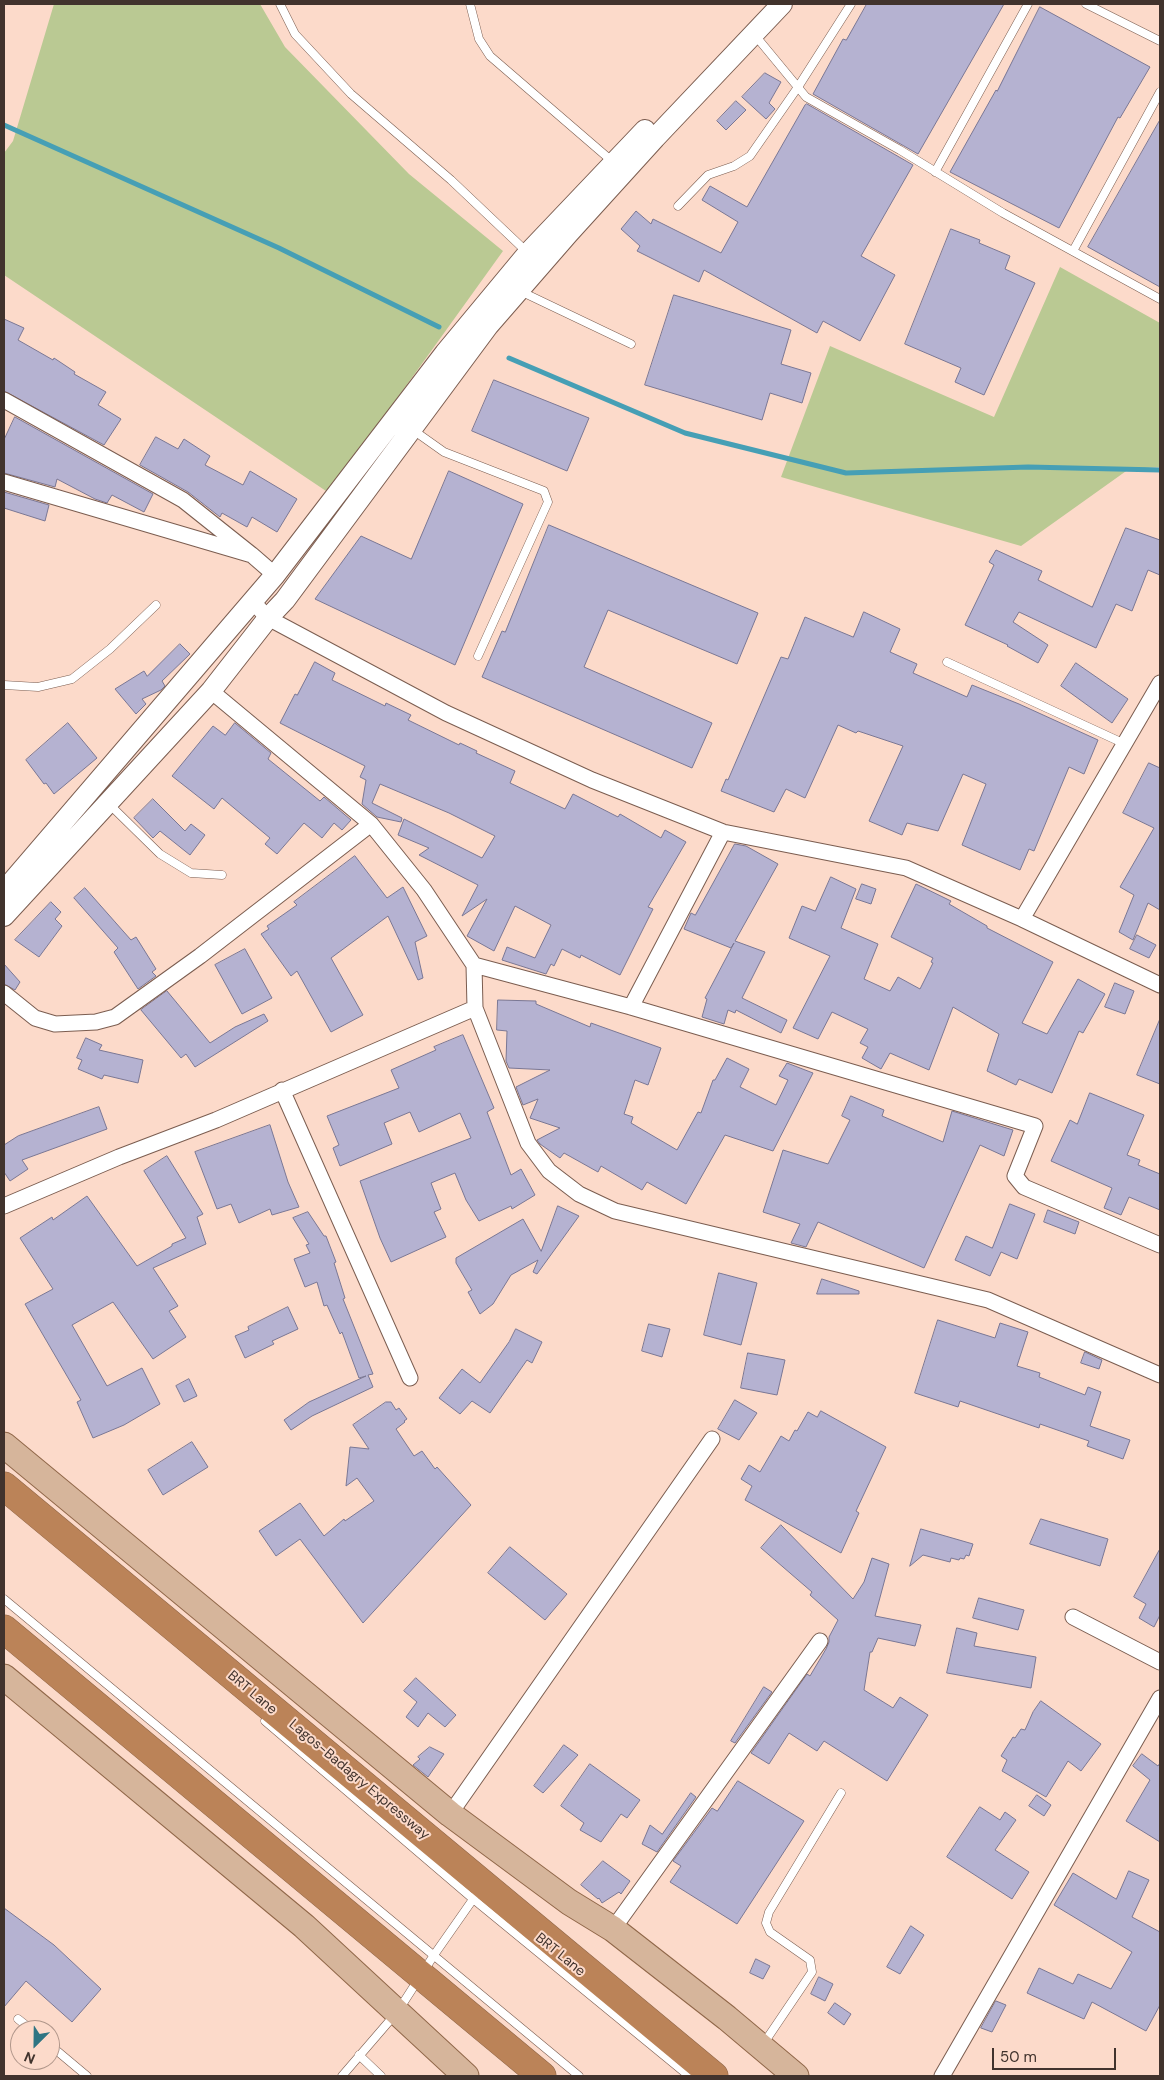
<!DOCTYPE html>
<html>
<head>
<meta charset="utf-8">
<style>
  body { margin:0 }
  #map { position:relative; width:1164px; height:2080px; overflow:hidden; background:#fcdaca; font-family:"DM Sans",sans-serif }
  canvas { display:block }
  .frame { position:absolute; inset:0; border:5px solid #41332d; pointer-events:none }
  .north { position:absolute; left:10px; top:2020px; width:50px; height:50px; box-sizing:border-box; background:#fcdaca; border:1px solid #b1978b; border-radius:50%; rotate:203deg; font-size:14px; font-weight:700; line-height:20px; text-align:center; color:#41332d }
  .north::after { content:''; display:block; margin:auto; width:18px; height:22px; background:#2f7583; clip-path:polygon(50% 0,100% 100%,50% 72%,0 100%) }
  .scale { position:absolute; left:992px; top:2048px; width:124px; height:22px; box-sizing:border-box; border:2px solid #41332d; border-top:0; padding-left:6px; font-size:15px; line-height:18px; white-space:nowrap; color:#41332d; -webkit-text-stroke:4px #fcdaca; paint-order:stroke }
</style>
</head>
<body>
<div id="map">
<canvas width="1164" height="2080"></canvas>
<div class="frame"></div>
<div class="north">N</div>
<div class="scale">50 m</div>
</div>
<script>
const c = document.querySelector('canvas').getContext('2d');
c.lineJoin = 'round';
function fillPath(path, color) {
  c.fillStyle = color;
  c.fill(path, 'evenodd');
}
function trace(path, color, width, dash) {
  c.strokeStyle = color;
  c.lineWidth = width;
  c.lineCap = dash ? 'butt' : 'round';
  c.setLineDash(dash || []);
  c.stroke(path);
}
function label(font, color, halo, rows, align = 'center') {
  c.font = font + ' "DM Sans",sans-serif';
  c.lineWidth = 4;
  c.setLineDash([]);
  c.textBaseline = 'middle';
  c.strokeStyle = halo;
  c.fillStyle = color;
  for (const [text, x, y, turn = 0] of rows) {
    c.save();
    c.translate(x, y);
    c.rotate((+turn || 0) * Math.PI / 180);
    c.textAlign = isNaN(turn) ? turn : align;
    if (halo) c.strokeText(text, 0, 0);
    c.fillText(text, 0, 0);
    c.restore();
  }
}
fillPath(new Path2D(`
  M54 4H260L285 47 409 174 503 251 329 493 4 275V153L13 141Z
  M1060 267 1160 323V467L1129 469 1021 546 781 477 830 346 994 417Z`), '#bac993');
trace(new Path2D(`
  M4 125 279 248 439 327
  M509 358 685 433 846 473 1028 467 1160 470`), '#469fb5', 5);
const building = new Path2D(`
  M867 4H1004L918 154 813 94 843 39 846 40Z
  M1040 7 1150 67 1120 118 1118 117 1059 228 950 172 996 90 997 91Z
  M765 73 781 82 769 103 775 109 766 119 742 97Z
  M736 101 746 110 726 130 717 121Z
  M807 104 913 165 861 256 895 275 860 341 823 321 817 333 704 270 699 282 637 251 640 246 621 229 636 211 651 224 653 219 721 253 738 222 702 200 710 186 747 207 805 105Z
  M1160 120V287L1088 247Z
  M951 229 980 240 979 243 1010 256 1005 269 1035 283 984 395 955 382 961 368 905 344Z
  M674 295 791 330 781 364 811 373 802 403 770 393 762 420 645 385Z
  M4 319 24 328 18 340 53 360 54 358 75 372 74 374 106 392 98 405 121 419 104 445 4 391Z
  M494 380 589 418 567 471 472 431Z
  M15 417 153 494 144 512 112 495 107 503 95 499 57 479 55 487 4 473V440Z
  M156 437 178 449 184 439 210 456 205 465 243 485 250 471 297 499 277 532 252 517 247 527 222 513 220 517 188 492 140 465Z
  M449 471 523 504 455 665 315 599 361 536 411 559Z
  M4 492 49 505 45 521 4 508Z
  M549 525 758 613 737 664 608 610 584 667 712 723 692 768 482 677 502 631 505 632Z
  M1126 528 1160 540V575L1148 570 1132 611 1116 604 1096 648 1019 612 1013 622 1048 645 1038 663 1007 646 1008 645 965 625 994 565 989 562 996 550 1042 571 1038 580 1092 607Z
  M864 612 900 629 890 652 917 664 913 673 967 697 972 685 1019 704 1098 740 1084 774 1069 767 1034 851 1029 849 1020 870 962 845 986 784 963 774 938 831 907 823 902 835 869 821 903 746 858 731 856 733 838 725 805 798 786 789 774 812 721 791 726 779 728 780 781 657 788 659 805 617 853 637Z
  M180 644 190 654 162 681 165 686 161 690 142 699 146 704 136 714 115 689 144 671 147 676Z
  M315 662 335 673 332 680 385 706 386 703 411 715 408 720 459 745 460 743 477 751 476 753 515 771 510 783 565 809 573 794 618 817 620 814 661 838 665 830 686 842 648 907 653 909 620 975 581 955 580 958 562 949 554 966 551 964 546 974 502 960 507 947 535 958 551 925 515 906 494 951 467 936 487 899 462 916 478 885 419 855 429 848 398 835 404 819 482 858 495 836 449 813 380 784 372 803 402 818 401 822 377 817 362 804 366 780 360 777 365 766 280 723 295 694 297 695Z
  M1076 663 1128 699 1112 723 1061 686Z
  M68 723 97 758 54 794 46 783 44 784 26 760Z
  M235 723 271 753 268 759 320 801 324 797 351 820 342 830 334 823 322 838 304 823 277 854 265 844 270 838 222 798 214 809 172 776 213 726 225 735Z
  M1149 763 1160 768V910L1148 903 1133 940 1119 932 1134 895 1120 887 1154 828 1123 813Z
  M153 799 185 831 191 824 205 835 190 855 160 831 153 838 134 818Z
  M735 844 746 846 778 864 735 941 765 952 742 998 787 1020 781 1033 736 1010 735 1013 728 1010 724 1024 702 1017 707 999 705 998 734 943 731 948 684 929 691 913 695 915Z
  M355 856 387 898 403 887 427 936 415 942 423 978 418 980 388 916 331 958 363 1015 331 1032 297 971 291 976 261 934 269 929 267 926 297 905 294 902Z
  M831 877 856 889 841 928 878 944 864 979 890 991 898 977 920 989 933 963 931 962 933 958 891 937 916 884 951 901 949 904 987 926V928L1053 962 1022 1023 1047 1034 1078 979 1105 994 1083 1033 1079 1031 1052 1093 1019 1079 1016 1085 987 1071 999 1034 953 1007 929 1070 890 1053 881 1069 862 1058 868 1047 860 1043 868 1029 832 1012 818 1039 793 1028 830 956 789 938 802 906 815 911Z
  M862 884 876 889 871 904 856 899Z
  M85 888 131 940 136 937 156 969 152 972 156 976 138 989 114 952 118 948 74 898Z
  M51 902 61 912 55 919 62 926 39 957 15 940Z
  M1137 935 1156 945 1149 958 1130 949Z
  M245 949 272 998 242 1014 215 965Z
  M4 964 20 982 15 990 4 984Z
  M1115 983 1134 991 1125 1014 1105 1007Z
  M167 991 210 1043 235 1027 264 1014 268 1021 195 1067 186 1054 181 1058 141 1010Z
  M498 1000 536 1001V1004L590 1027 591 1023 661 1048 648 1085 635 1080 624 1114 633 1117 631 1123 677 1150 698 1112 701 1113 713 1080H715L727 1058 749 1069 740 1087 776 1105 788 1080 779 1076 787 1063 813 1073 773 1151 725 1135 686 1204 647 1182 642 1190 601 1166 598 1172 564 1153 560 1158 540 1144 537 1140 560 1128 530 1118 538 1099 523 1105 516 1087 550 1070 509 1068 506 1061 507 1031 497 1030Z
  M1160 1019V1084L1137 1075Z
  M463 1035 494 1108 487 1112 511 1175 521 1169 535 1195 512 1209 511 1206 479 1221 466 1200 455 1173 431 1183 441 1209 434 1212 446 1237 391 1262 380 1238 360 1181 471 1138 460 1113 419 1132 410 1112 384 1123 392 1144 340 1166 333 1148 339 1145 327 1116 399 1088 391 1070 436 1050 434 1047Z
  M86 1038 102 1045 99 1050 143 1060 138 1083 104 1075 102 1079 78 1069 82 1060 77 1058Z
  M1090 1093 1144 1115 1127 1155 1140 1160 1138 1165 1160 1174V1210L1129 1197 1121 1215 1104 1208 1112 1188 1051 1161 1070 1120 1077 1124Z
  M851 1096 884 1110 882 1116 943 1142 952 1111 1013 1130 1004 1156 980 1145 924 1268 818 1222 806 1247 791 1243 800 1224 763 1212 783 1150 828 1164 850 1120 842 1116Z
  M99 1107 107 1129 22 1160 28 1169 10 1181 4 1172V1145L18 1136Z
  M270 1125 288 1182 299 1207 272 1215 270 1209 239 1223 231 1204 217 1209 195 1152Z
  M167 1156 203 1214 197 1217 206 1244 153 1268 178 1306 169 1311 186 1337 153 1359 113 1302 72 1325 107 1386 142 1368 160 1404 124 1425 93 1438 77 1402 81 1400 25 1304 53 1289 20 1238 52 1217 53 1220 87 1196 137 1266 172 1246V1244L186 1238 144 1171Z
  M1010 1204 1035 1214 1017 1259 1001 1252 990 1276 955 1260 966 1236 992 1248Z
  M558 1206 579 1216 537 1274 533 1272 538 1260 511 1275 493 1304 480 1314 468 1292 472 1290 456 1263V1258L523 1219 541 1251Z
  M1048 1210 1079 1222 1075 1234 1044 1222Z
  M308 1212 324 1236H326L336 1262 334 1263 345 1298 343 1299 373 1374 368 1375 373 1387 312 1416 291 1430 284 1420 309 1402 366 1376 359 1378 342 1332 340 1334 327 1305 324 1306 317 1282 305 1287 294 1259 310 1253 306 1245 309 1244 293 1218Z
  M719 1273 757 1283 741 1345 704 1335Z
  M822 1279 859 1291V1294H817Z
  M288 1307 298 1329 272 1341 274 1344 245 1358 235 1336 249 1330 248 1327Z
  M938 1320 995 1338 1000 1323 1028 1332 1017 1366 1040 1373 1039 1377 1085 1395 1088 1387 1101 1392 1090 1426 1130 1440 1123 1459 1087 1446 1089 1441 1040 1424 1039 1428 960 1401 958 1407 915 1393Z
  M649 1324 670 1329 662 1357 642 1351Z
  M516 1329 542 1342 532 1363 527 1360 490 1413 472 1401 460 1414 439 1398 462 1369 480 1383 509 1342Z
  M1085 1352 1102 1360 1099 1369 1081 1363Z
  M748 1353 785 1360 777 1395 741 1388Z
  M189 1379 197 1396 184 1402 176 1386Z
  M735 1400 757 1413 739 1440 718 1429Z
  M386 1402H391L396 1410 399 1408 407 1419 404 1421 405 1422 396 1429 414 1456 422 1451 435 1469 437 1467 471 1505 363 1623 300 1539 276 1556 259 1531 300 1503 324 1536 344 1519 345 1521 374 1501 357 1478 346 1486 350 1447 369 1449 353 1425Z
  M821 1411 886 1447 856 1511 859 1513 841 1553 745 1500 752 1486 741 1479 749 1465 760 1472 781 1436 789 1441 795 1430 797 1431 808 1412 817 1417Z
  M192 1442 208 1467 163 1495 148 1470Z
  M1041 1519 1108 1539 1100 1566 1030 1544Z
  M781 1525 853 1599 864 1582 872 1558 889 1564 875 1616 921 1625 915 1646 878 1638 872 1652H870L864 1690 893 1708 900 1697 928 1715 887 1781 824 1741 817 1751 789 1733 769 1764 751 1753 807 1674 810 1676 826 1649 829 1642V1637L838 1620 810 1595 812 1592 761 1548Z
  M921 1529 973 1544 969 1556 966 1555 964 1559 960 1558 959 1560 951 1558 950 1562 923 1555 910 1566Z
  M510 1547 567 1594 545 1620 488 1573Z
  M1160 1549V1615L1154 1627 1139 1618 1146 1604 1134 1597Z
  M979 1598 1024 1610 1018 1630 973 1618Z
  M957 1628 977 1633 974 1646 1036 1657 1031 1688 947 1673Z
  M416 1678 456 1715 445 1727 428 1713 418 1727 406 1717 417 1702 404 1691Z
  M764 1687 772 1692 735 1743 731 1741Z
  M1041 1701 1101 1744 1081 1771 1068 1761 1046 1797 1002 1771 1007 1760 1001 1756 1013 1737 1015 1738 1021 1729 1025 1730 1033 1712Z
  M564 1745 578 1755 543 1793 534 1786Z
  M430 1747 444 1754 428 1777 413 1765 420 1759 418 1757Z
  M1142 1754 1158 1766 1160 1763V1842L1126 1821 1150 1780 1133 1766Z
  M590 1764 640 1800 627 1818 621 1814 601 1842 580 1830 584 1823 561 1806Z
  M738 1781 804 1821 737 1924 670 1882 681 1866 673 1861 712 1808 717 1811Z
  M691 1793 696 1797 657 1852 642 1844 650 1825 662 1834Z
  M1037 1795 1051 1805 1044 1816 1029 1806Z
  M980 1807 1000 1820 1005 1812 1016 1820 995 1850 1029 1872 1012 1899 947 1857Z
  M603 1861 630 1881 621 1894 619 1892 602 1903 599 1898 598 1899 581 1885Z
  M1129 1871 1149 1880 1132 1917 1160 1932V2005L1146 2031 1092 2002 1084 2019 1027 1993 1039 1968 1073 1984 1078 1974 1111 1989 1132 1952 1054 1905 1073 1873 1116 1899Z
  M4 1908 54 1945 101 1989 72 2022 26 1981 4 2007Z
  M911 1926 924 1935 900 1974 887 1967Z
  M756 1959 770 1966 763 1979 750 1973Z
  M819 1977 833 1984 825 2001 811 1994Z
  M996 2001 1006 2005 992 2032 981 2028Z
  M835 2003 851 2014 844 2025 828 2013Z`);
fillPath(building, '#b5b2d1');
trace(building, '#7a7794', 1);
const service = new Path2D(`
  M280 4 295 34 351 94 451 180 528 253
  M470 4 479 39 490 56 613 162
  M1086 4 1160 41
  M754 34 806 97 900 150 1003 213 1160 299
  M935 172 1028 4
  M678 206 708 175 734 166 750 156 798 87 851 4
  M1073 251 1160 92
  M520 291 631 344
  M413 430 444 452 544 491 548 502 478 656
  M947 662 1125 744
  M4 685 38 687 72 679 110 649 156 605
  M108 803 160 854 191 873 222 875
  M4 1599 579 2076
  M265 1721 472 1898 689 2076
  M18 2019 32 2030
  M764 2043 812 1972 810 1960 770 1932 766 1923 769 1912 841 1793
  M50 2045 87 2076
  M359 2055 381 2076
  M342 2076 398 2011 434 1955 476 1895`);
const minor = new Path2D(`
  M4 400 183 500 252 555
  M4 482 252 555 275 575
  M252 601 268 618 446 713 592 780 723 832 906 868 1022 919 1160 985
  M211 691 371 824 424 890 474 965 475 1008 528 1143 549 1171 579 1194 615 1211 988 1300 1160 1375
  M1022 919 1160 683
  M474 965 631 1007 1035 1126 1015 1176 1024 1187 1160 1245
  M4 993 35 1018 55 1024 96 1022 115 1017 200 956 371 824
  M631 1007 723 832
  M282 1090 410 1378
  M4 1206 119 1157 216 1120 475 1008
  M1073 1617 1160 1662
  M450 1814 712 1439
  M613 1929 820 1641
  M942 2076 1160 1698`);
const tertiary = new Path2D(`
  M4 891 275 575 445 353 528 253 645 130
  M4 916 211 691 268 618 285 600 488 326 568 234 655 138 782 4`);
const primary = new Path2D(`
  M4 1445 450 1814 569 1902 613 1929 727 2018 796 2076
  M4 1677 304 1926 466 2076`);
const motorway = new Path2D(`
  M4 1486 714 2076
  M4 1629 542 2076`);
trace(service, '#7b5d50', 9);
trace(minor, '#7b5d50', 17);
trace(tertiary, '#7b5d50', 22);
trace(primary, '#906749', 27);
trace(motorway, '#906749', 29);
trace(service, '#fff', 8);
trace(minor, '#fff', 15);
trace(tertiary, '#fff', 20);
trace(primary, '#d6b59b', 25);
trace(motorway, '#bb8358', 28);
label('14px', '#41332d', '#fcdaca', [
  ["BRT Lane",252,1693,40],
  ["Lagos-Badagry Expressway",359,1780,40],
  ["BRT Lane",560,1955,39]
]);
</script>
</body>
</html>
